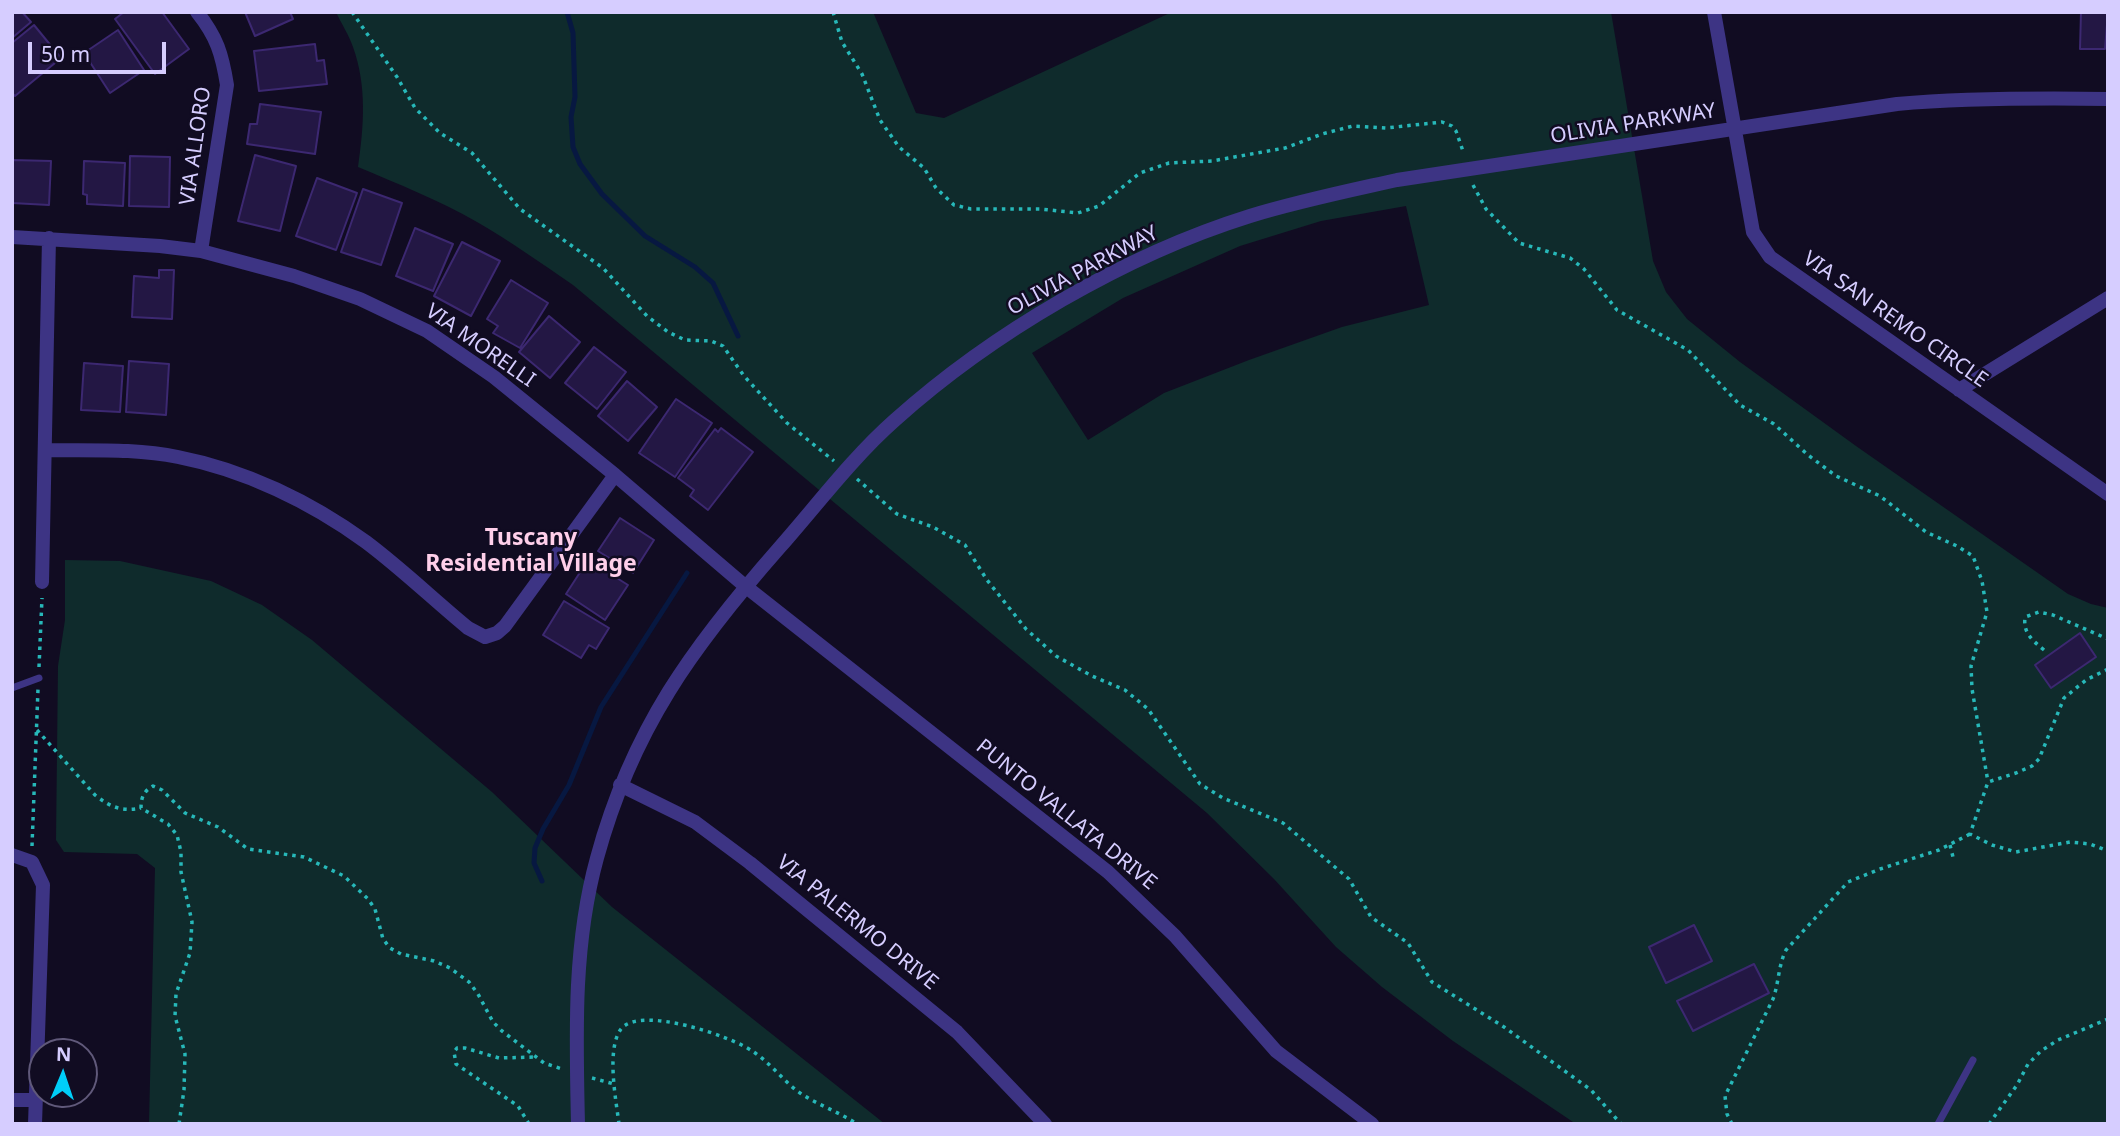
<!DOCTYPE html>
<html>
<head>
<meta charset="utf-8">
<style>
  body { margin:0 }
  #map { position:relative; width:2120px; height:1136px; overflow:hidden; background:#110c22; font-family:"Noto Sans",sans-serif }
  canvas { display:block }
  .frame { position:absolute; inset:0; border:14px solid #d6cdff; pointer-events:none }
  .north { position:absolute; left:28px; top:1038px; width:70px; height:70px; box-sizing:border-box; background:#110c22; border:2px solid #60597a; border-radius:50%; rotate:2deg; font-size:19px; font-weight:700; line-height:28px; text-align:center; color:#d6cdff }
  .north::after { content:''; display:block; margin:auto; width:24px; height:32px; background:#00cef8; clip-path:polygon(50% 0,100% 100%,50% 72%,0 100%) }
  .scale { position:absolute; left:28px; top:42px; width:138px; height:32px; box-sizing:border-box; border:4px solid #d6cdff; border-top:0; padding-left:9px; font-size:21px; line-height:24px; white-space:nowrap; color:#d6cdff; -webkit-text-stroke:5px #110c22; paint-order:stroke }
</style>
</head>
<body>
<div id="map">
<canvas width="2120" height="1136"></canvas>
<div class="frame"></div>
<div class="north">N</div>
<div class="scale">50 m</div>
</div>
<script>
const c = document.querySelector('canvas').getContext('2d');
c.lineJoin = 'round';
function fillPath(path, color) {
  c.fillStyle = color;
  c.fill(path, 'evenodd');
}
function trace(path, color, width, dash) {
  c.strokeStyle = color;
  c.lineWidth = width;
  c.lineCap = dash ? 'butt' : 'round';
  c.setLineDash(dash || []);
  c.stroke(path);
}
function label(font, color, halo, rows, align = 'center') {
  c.font = font + ' "Noto Sans",sans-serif';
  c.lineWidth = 5;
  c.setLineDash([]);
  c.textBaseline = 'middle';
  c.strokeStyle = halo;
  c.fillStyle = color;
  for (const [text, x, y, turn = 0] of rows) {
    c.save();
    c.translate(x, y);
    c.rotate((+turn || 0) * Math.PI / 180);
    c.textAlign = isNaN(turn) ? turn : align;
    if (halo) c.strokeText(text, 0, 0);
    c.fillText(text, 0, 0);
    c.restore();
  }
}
fillPath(new Path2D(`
  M336 12H873L916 113 944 118 1172 12H1611L1653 261 1666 292 1687 319 1740 362 1856 446 2068 594 2091 604 2108 608V1124H1576L1453 1041 1382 987 1336 947 1274 879 1207 813 573 285C541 263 510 241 477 222 439 200 398 184 358 167 364 126 367 86 353 47 349 35 341 23 336 12ZM1406 206 1429 305 1342 327 1249 360 1164 393 1088 440 1032 353 1123 298 1240 246 1321 221Z
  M65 560 120 561 211 581 262 605 312 640 492 792 612 907 885 1124H149L155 868 137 854 64 852 56 840 58 666 65 620Z`), '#0f2b2c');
trace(new Path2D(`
  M567 12 573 33 575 97 571 117 573 147 580 164 602 194 645 236 695 267 713 283 738 336
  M542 881 534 863 535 848 543 829 569 785 601 707 687 573`), '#071841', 5);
const building = new Path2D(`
  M12 12H22L31 22 12 38Z
  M124 12H162L189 49 155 74 115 19Z
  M245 12H290L293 19 255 36Z
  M2081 12H2108L2105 49H2080Z
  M34 25 61 58 15 96 12 93V43Z
  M118 30 144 70 110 93 84 53Z
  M315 44 317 61 324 60 327 84 259 91 254 51Z
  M260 104 321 112 315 154 247 144 250 124H257Z
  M255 155 296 166 280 231 238 221Z
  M130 156 170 157 169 207 129 206Z
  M12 160 51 161 49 205 12 203Z
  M84 161 125 163 123 206 87 204V195L83 194Z
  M317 178 357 193 336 250 296 236Z
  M363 189 402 203 381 265 341 252Z
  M415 228 453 244 433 291 396 276Z
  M462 242 500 261 471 316 434 296Z
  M159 270H174L172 319 132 317 134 276 159 278Z
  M511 280 548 303 520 348 493 333 498 326 487 319Z
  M549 316 580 342 550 378 519 352Z
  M594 347 626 372 597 409 565 383Z
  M129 361 169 364 166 415 126 412Z
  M84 363 123 366 120 412 81 410Z
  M627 381 657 407 628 441 598 416Z
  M676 399 712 423 675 477 639 453Z
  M721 428 753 452 708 510 690 496 694 490 678 478 715 429 718 432Z
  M620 518 654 540 633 573 598 551Z
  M588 560 628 585 605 620 566 594Z
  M564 601 609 628 596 649 589 645 581 658 543 635Z
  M2080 633 2096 657 2051 688 2035 665Z
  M1694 925 1712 961 1666 983 1649 947Z
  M1754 964 1769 993 1693 1031 1677 1001Z`);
fillPath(building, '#231744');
trace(building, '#3c2871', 2);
trace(new Path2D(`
  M352 12 397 77 415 108 440 133 472 153 520 209 603 268 647 316 668 332 685 340 711 341 723 346 744 376 787 423 834 461
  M833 12 842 42 862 74 880 120 899 147 924 168 936 188 954 205 971 209H1040L1078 213 1099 206 1140 173 1169 163 1212 161 1285 148 1322 134 1353 126 1386 128 1442 122 1452 126 1456 131 1464 154
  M1473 185 1486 209 1519 243 1570 258 1584 269 1617 310 1688 350 1740 405 1774 424 1808 455 1836 476 1880 496 1926 532 1957 546 1973 556 1982 581 1987 612 1971 666 1972 689 1988 782
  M857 479 897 514 933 527 965 545 987 580 1026 629 1056 656 1092 676 1125 690 1148 709 1200 784 1223 798 1283 823 1349 879 1371 917 1408 943 1432 982 1504 1027 1591 1090 1621 1124
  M2044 650C2032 640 2023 633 2025 617L2039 612 2053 615 2108 639
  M39 667 42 598
  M2108 669 2086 680 2064 698 2039 759 2032 766 2016 773 1988 782 1970 834 1992 845 2016 852 2070 842 2090 844 2108 851
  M37 730 95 795C110 807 122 812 141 808
  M1950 845 1954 861
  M32 846 38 689
  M592 1078 614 1084
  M179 1124 184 1090 185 1054 175 1016 176 994 190 953 192 922 181 872V852L177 835 168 824 141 808C141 797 144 791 153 786L162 790 185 813 218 827 248 849 304 857 344 876 368 899 375 909 383 939 390 948 401 954 434 961 450 968 469 982 478 994 493 1022 502 1031 544 1063 562 1069
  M529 1124 518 1106 456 1064 454 1052 457 1048H465L499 1058 537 1057
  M619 1124C616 1100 606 1049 621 1029 640 1005 731 1036 752 1051 770 1062 783 1081 800 1093 818 1105 839 1112 857 1124
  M1732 1124 1727 1114 1725 1096 1773 999C1779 983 1778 966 1786 950L1848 882 1880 869 1939 850 1970 834
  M1989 1124 2017 1085 2028 1064 2041 1051 2058 1040 2108 1019`), '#27b8b9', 3.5, [3.5, 5]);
trace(new Path2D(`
  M12 688 39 678
  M1938 1124 1973 1060`), '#3d3484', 7);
trace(new Path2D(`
  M197 12C217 37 222 54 227 85L201 251
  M1714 12 1753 232 1770 257 2108 494
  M12 237 160 246 201 251 294 276 360 299 427 331 494 377 615 475 745 586 1108 872 1175 936 1276 1051 1372 1124
  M1959 390 2108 298
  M45 450C88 451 134 448 178 457 245 470 311 502 366 542 402 569 434 600 468 628L485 637 497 633 505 626 615 475
  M42 582 49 238
  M620 785 695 822 750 863 957 1032 1045 1124
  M12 855 32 862 43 885 35 1124
  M12 1100H36
  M578 1124C576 1034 573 945 597 858 632 729 693 646 780 547 817 505 853 457 895 420 992 333 1125 255 1250 216 1299 201 1348 191 1397 180L1897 104C1967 98 2037 98 2108 99`), '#3d3484', 14);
label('21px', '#d6cdff', '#110c22', [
  ["OLIVIA PARKWAY",1633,124,-9],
  ["VIA ALLORO",196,146,-82],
  ["OLIVIA PARKWAY",1083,271,-28],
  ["VIA SAN REMO CIRCLE",1895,320,35],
  ["VIA MORELLI",480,346,35],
  ["PUNTO VALLATA DRIVE",1066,815,39],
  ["VIA PALERMO DRIVE",857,923,39]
]);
label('bold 23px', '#ffcfea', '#110c22', [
  ["Tuscany",531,538],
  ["Residential Village",531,564]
]);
</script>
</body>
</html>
